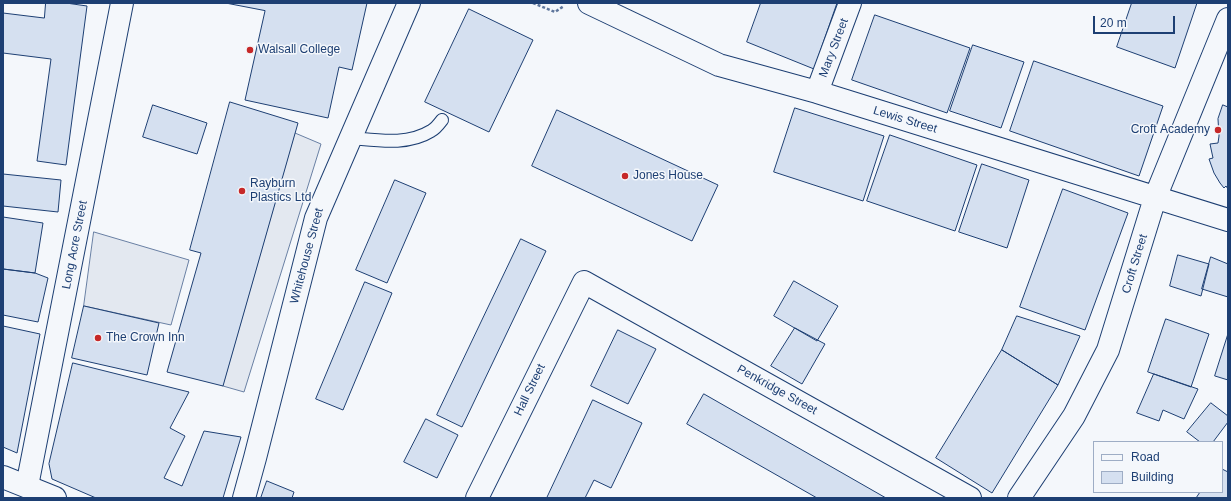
<!DOCTYPE html>
<html>
<head>
<meta charset="utf-8">
<style>
  body { margin:0 }
  #map { position:relative; width:1231px; height:501px; overflow:hidden; background:#f4f7fb; font-family:Helvetica,sans-serif }
  canvas { display:block }
  .frame { position:absolute; inset:0; border:4px solid #1d3f73; pointer-events:none }
  .legend { position:absolute; left:1093px; top:441px; width:130px; height:52px; box-sizing:border-box; background:#f4f7fb; border:1px solid #9eadc5; margin:0; padding:5px 7px; list-style:none; font-size:12px; color:#1d3f73 }
  .legend li { display:flex; align-items:center; gap:8px; height:20px }
  .legend b { width:20px; border:1px solid #9eadc5 }
  .scale { position:absolute; left:1093px; top:16px; width:82px; height:18px; box-sizing:border-box; border:2px solid #1d3f73; border-top:0; padding-left:5px; font-size:12px; line-height:14px; white-space:nowrap; color:#1d3f73; -webkit-text-stroke:3px #f4f7fb; paint-order:stroke }
</style>
</head>
<body>
<div id="map">
<canvas width="1231" height="501"></canvas>
<div class="frame"></div>
<ul class="legend">
<li><b style="height:5px;background:#f4f7fb"></b>Road</li>
<li><b style="height:11px;background:#d5e0f0"></b>Building</li>
</ul>
<div class="scale">20 m</div>
</div>
<script>
const c = document.querySelector('canvas').getContext('2d');
c.lineJoin = 'round';
function fillPath(path, color) {
  c.fillStyle = color;
  c.fill(path, 'evenodd');
}
function trace(path, color, width, dash) {
  c.strokeStyle = color;
  c.lineWidth = width;
  c.lineCap = dash ? 'butt' : 'round';
  c.setLineDash(dash || []);
  c.stroke(path);
}
function label(font, color, halo, rows, align = 'center') {
  c.font = font + ' Helvetica,sans-serif';
  c.lineWidth = 3;
  c.setLineDash([]);
  c.textBaseline = 'middle';
  c.strokeStyle = halo;
  c.fillStyle = color;
  for (const [text, x, y, turn = 0] of rows) {
    c.save();
    c.translate(x, y);
    c.rotate((+turn || 0) * Math.PI / 180);
    c.textAlign = isNaN(turn) ? turn : align;
    if (halo) c.strokeText(text, 0, 0);
    c.fillText(text, 0, 0);
    c.restore();
  }
}
const parking = new Path2D(`
  M295 133 321 144 244 392 223 386Z
  M94 232 189 260 171 325 84 306Z`);
fillPath(parking, '#e3e8f0');
trace(parking, '#687fa3', 1);
const building = new Path2D(`
  M46 3H66L87 6 66 165 37 161 51 59 3 53V13L44 18Z
  M226 3H367L352 70 339 67 328 118 245 100 265 11Z
  M761 3H837L814 69 747 42Z
  M1132 3H1197L1175 68 1117 47Z
  M469 9 533 40 489 132 425 102Z
  M875 15 970 48 947 113 852 80Z
  M973 45 1024 62 1001 128 950 111Z
  M1034 61 1163 106 1139 176 1010 131Z
  M230 102 298 123 223 386 167 372 201 253 190 250Z
  M153 105 207 123 197 154 143 137Z
  M1223 105 1228 107V189L1226 186 1224 188 1220 183 1214 173 1209 159 1213 158 1210 144 1218 143 1219 136 1218 119Z
  M795 108 884 136 863 201 774 172Z
  M557 110 718 185 692 241 532 166Z
  M890 135 977 165 955 231 867 201Z
  M982 164 1029 180 1007 248 959 232Z
  M3 174 61 180 58 212 3 206Z
  M395 180 426 193 387 283 356 270Z
  M1063 189 1128 213 1085 330 1020 307Z
  M3 217 43 223 35 273 3 269Z
  M521 239 546 251 462 427 437 415Z
  M1178 255 1209 264 1201 296 1170 286Z
  M1211 257 1228 264V297L1202 289Z
  M3 269 35 273 48 278 38 322 3 315Z
  M794 281 838 306 817 341 774 316Z
  M365 282 392 293 343 410 316 399Z
  M84 306 159 323 147 375 72 358Z
  M1017 316 1080 336 1058 385 1002 350Z
  M1166 319 1209 334 1191 387 1148 372Z
  M3 326 40 334 17 453 3 447Z
  M795 328 825 344 802 384 771 366Z
  M618 330 656 349 628 404 591 386Z
  M1228 334V380L1215 376Z
  M1002 350 1058 385 992 493 936 458Z
  M73 363 189 392 170 428 185 436 164 478 182 486 204 431 241 437 223 498H96L52 479 49 464Z
  M1154 374 1198 389 1184 419 1163 410 1159 421 1137 413Z
  M704 394 886 498H817L687 424Z
  M593 400 642 423 611 488 594 480 585 498H547Z
  M1211 403 1228 416V422L1213 442H1200L1187 432Z
  M426 419 458 435 437 478 404 462Z
  M1222 469 1228 472V498H1196L1200 492H1222Z
  M267 481 294 492 292 498H261Z`);
fillPath(building, '#d5e0f0');
trace(building, '#1d3f73', 1);
const service = new Path2D(`
  M350 138C376 140 407 146 431 131 435 129 439 124 442 120`);
const minor = new Path2D(`
  M589 3 719 65 817 92 1228 220
  M817 92 850 3
  M27 486 122 3
  M244 498 255 458 316 218 409 3
  M477 498 584 282 970 498
  M1019 498 1074 416 1108 350 1155 198 1228 19`);
const secondary = new Path2D(`
  M3 477 55 498`);
trace(service, '#1d3f73', 14);
trace(minor, '#1d3f73', 24);
trace(secondary, '#1d3f73', 24);
trace(new Path2D(`
  M533 3 555 12 564 6`), '#5e769c', 2.5, [3, 2]);
trace(service, '#f4f7fb', 12);
trace(minor, '#f4f7fb', 22);
trace(secondary, '#f4f7fb', 22);
for (const [x, y, r, color] of [
  [250,50,4,"#c62828"],
  [1218,130,4,"#c62828"],
  [625,176,4,"#c62828"],
  [242,191,4,"#c62828"],
  [98,338,4,"#c62828"]
]) {
  const dot = new Path2D();
  dot.arc(x, y, r, 0, 2 * Math.PI);
  c.fillStyle = color;
  c.fill(dot);
  trace(dot, '#f4f7fb', 1.5);
}
label('12px', '#1d3f73', '#f4f7fb', [
  ["Mary Street",834,48,-69],
  ["Lewis Street",905,120,17],
  ["Long Acre Street",75,245,-79],
  ["Whitehouse Street",307,256,-75],
  ["Croft Street",1135,264,-73],
  ["Hall Street",530,390,-64],
  ["Penkridge Street",777,390,29]
]);
label('12px', '#1d3f73', '#f4f7fb', [
  ["Walsall College",258,50],
  ["Croft Academy",1210,130,"right"],
  ["Jones House",633,176],
  ["Rayburn",250,184],
  ["Plastics Ltd",250,198],
  ["The Crown Inn",106,338]
], 'left');
</script>
</body>
</html>
